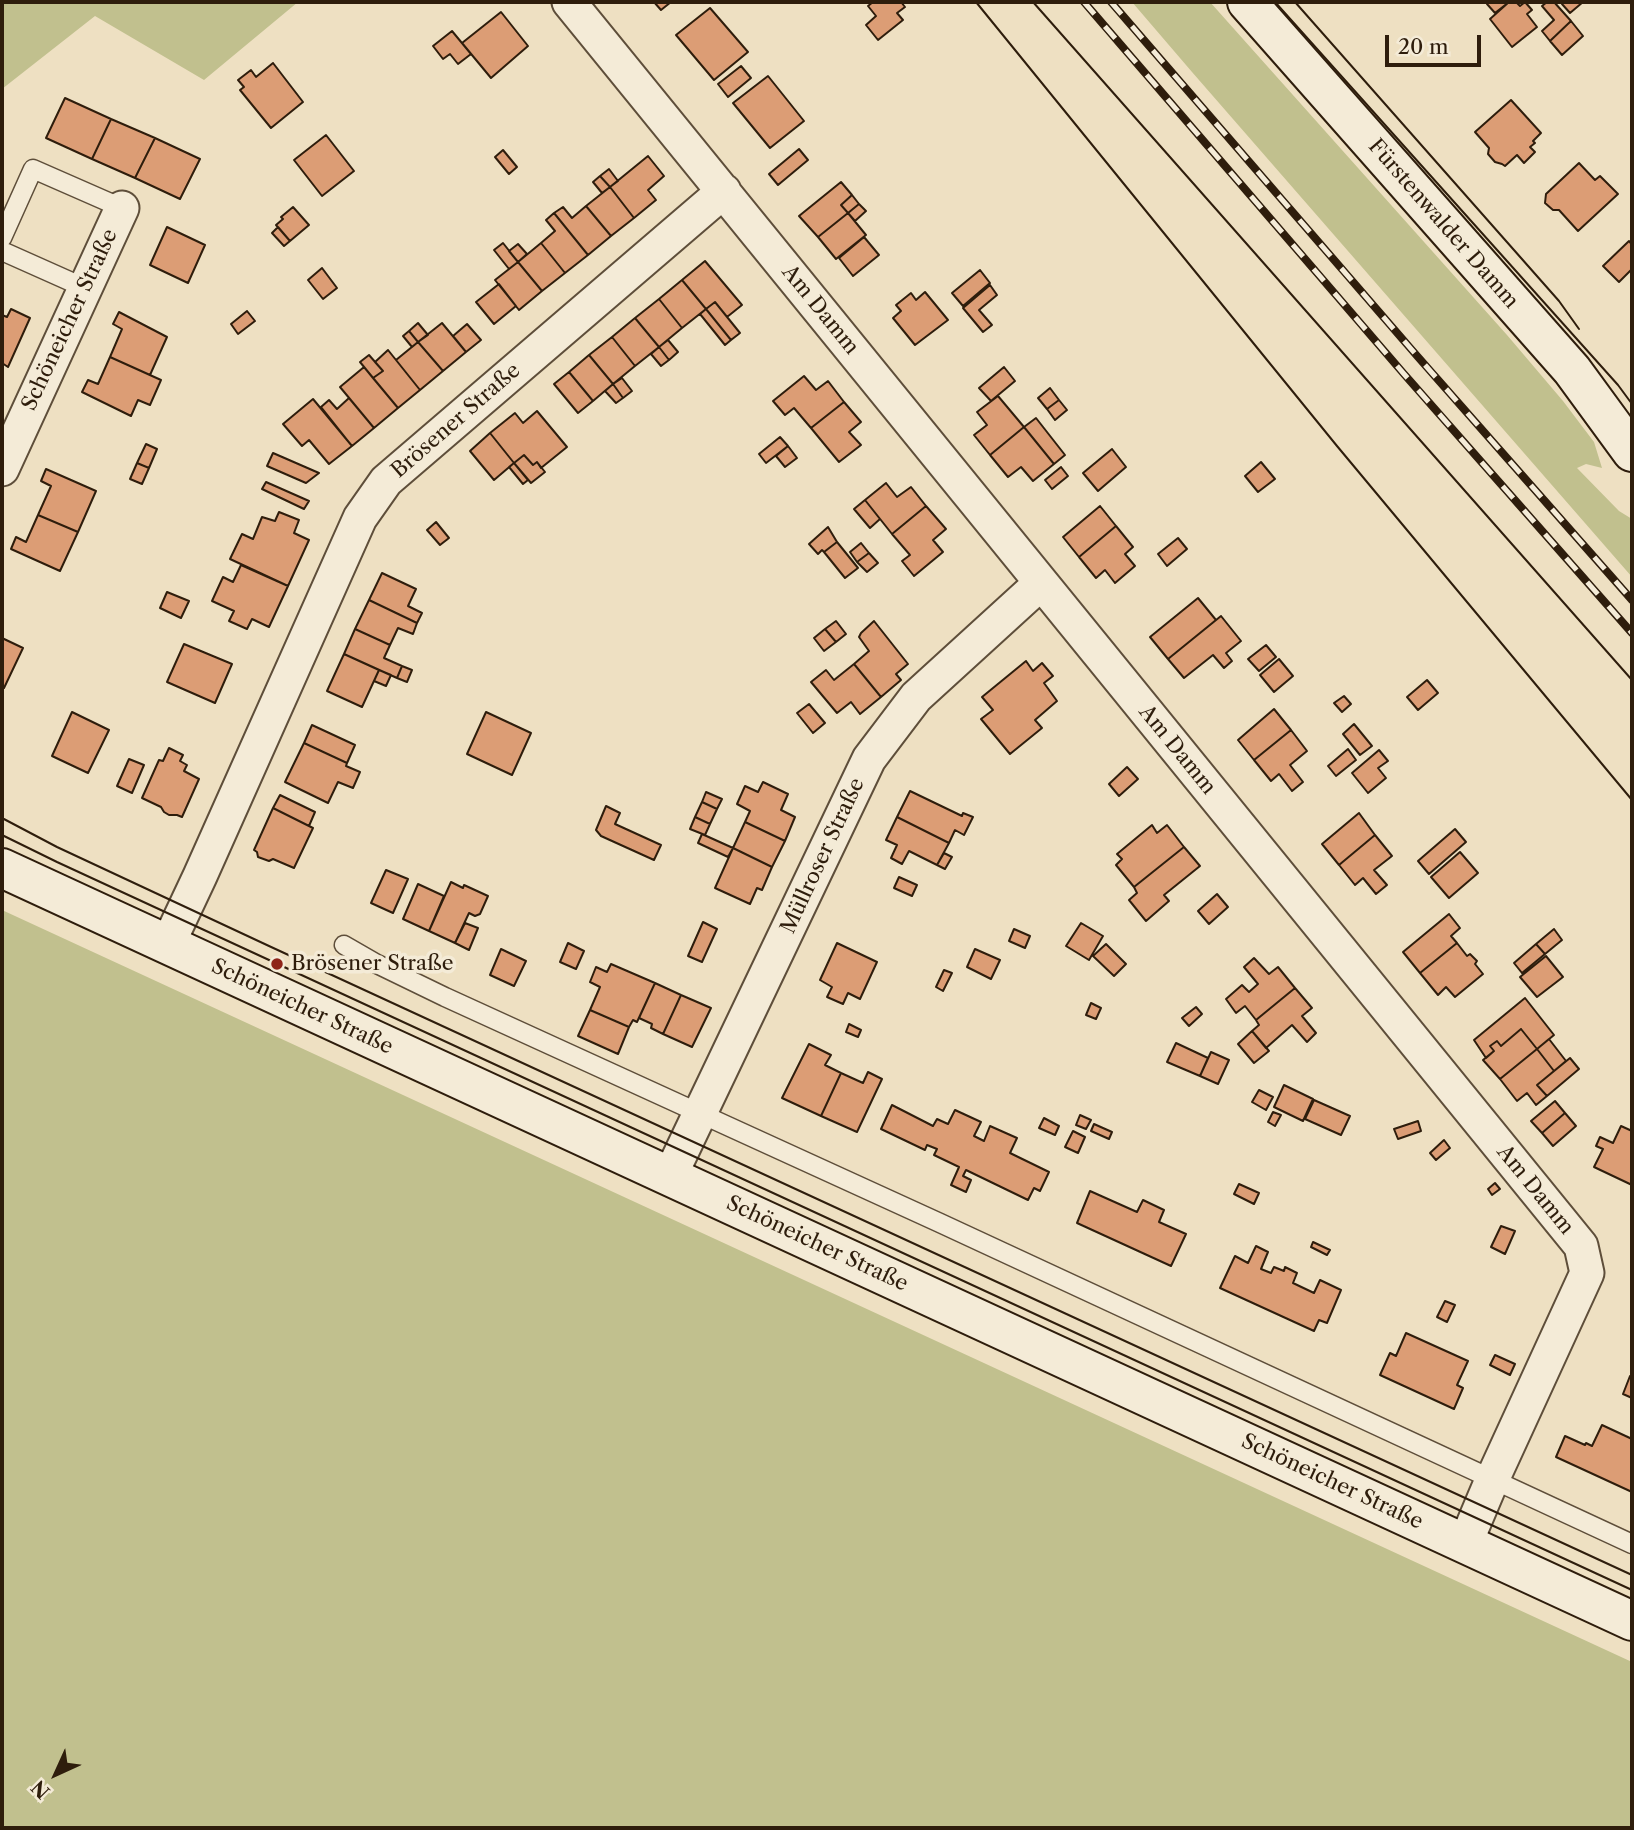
<!DOCTYPE html>
<html>
<head>
<meta charset="utf-8">
<style>
  body { margin:0 }
  #map { position:relative; width:1634px; height:1830px; overflow:hidden; background:#eee0c2; font-family:"Libre Caslon Text",serif }
  canvas { display:block }
  .frame { position:absolute; inset:0; border:4px solid #2e1d0c; pointer-events:none }
  .north { position:absolute; left:21px; top:1739px; width:70px; height:70px; -webkit-text-stroke:5px #f4ebd7; paint-order:stroke; rotate:225deg; font-size:19px; font-weight:700; line-height:28px; text-align:center; color:#2e1d0c }
  .north::after { content:''; display:block; margin:auto; width:24px; height:32px; background:#2e1d0c; clip-path:polygon(50% 0,100% 100%,50% 72%,0 100%) }
  .scale { position:absolute; left:1385px; top:35px; width:96px; height:32px; box-sizing:border-box; border:4px solid #2e1d0c; border-top:0; padding-left:9px; font-size:21px; line-height:24px; white-space:nowrap; color:#2e1d0c; -webkit-text-stroke:5px #f4ebd7; paint-order:stroke }
</style>
</head>
<body>
<div id="map">
<canvas width="1634" height="1830"></canvas>
<div class="frame"></div>
<div class="north">N</div>
<div class="scale">20 m</div>
</div>
<script>
const c = document.querySelector('canvas').getContext('2d');
c.lineJoin = 'round';
function fillPath(path, color) {
  c.fillStyle = color;
  c.fill(path, 'evenodd');
}
function trace(path, color, width, dash) {
  c.strokeStyle = color;
  c.lineWidth = width;
  c.lineCap = dash ? 'butt' : 'round';
  c.setLineDash(dash || []);
  c.stroke(path);
}
function label(font, color, halo, rows, align = 'center') {
  c.font = font + ' "Libre Caslon Text",serif';
  c.lineWidth = 7;
  c.setLineDash([]);
  c.textBaseline = 'middle';
  c.strokeStyle = halo;
  c.fillStyle = color;
  for (const [text, x, y, turn = 0] of rows) {
    c.save();
    c.translate(x, y);
    c.rotate((+turn || 0) * Math.PI / 180);
    c.textAlign = isNaN(turn) ? turn : align;
    if (halo) c.strokeText(text, 0, 0);
    c.fillText(text, 0, 0);
    c.restore();
  }
}
fillPath(new Path2D(`
  M2 2H298L204 80 95 16 2 89Z
  M1132 2H1210L1507 335 1563 401 1594 442 1602 468 1586 464 1577 468 1619 511 1632 519V577L1192 72Z
  M2 910 1632 1662V1828H2Z`), '#c1c08e');
const building = new Path2D(`
  M654 2H671L661 10Z
  M873 2H901L905 7 897 13 903 20 878 40 866 25 876 16 868 6Z
  M1489 2H1509L1495 13 1487 4Z
  M1509 2H1516L1520 6 1525 2 1532 10 1527 14 1537 27 1512 47 1490 19Z
  M1547 2H1554L1571 21 1550 41 1542 31 1554 20 1542 6Z
  M1564 2H1583L1570 13 1562 4Z
  M710 8 748 52 714 80 676 35Z
  M501 12 528 46 491 78 462 43Z
  M1571 21 1583 36 1562 55 1550 41Z
  M452 31 471 54 458 64 450 54 443 59 433 46Z
  M273 63 303 102 271 128 240 90 244 87 238 80 251 70 256 77Z
  M741 66 751 78 728 97 718 84Z
  M768 76 804 121 770 148 733 103Z
  M65 98 111 119 92 159 46 138Z
  M1511 100 1541 133 1533 141 1535 143 1530 147 1535 152 1524 163 1517 155 1505 166 1502 164 1495 162 1488 154 1489 148 1475 132Z
  M111 119 155 138 135 178 92 159Z
  M326 135 354 171 322 196 294 160Z
  M155 138 200 159 180 199 135 178Z
  M799 149 808 160 778 185 769 174Z
  M503 150 517 167 509 174 495 157Z
  M648 156 664 176 648 190 656 200 634 218 610 187Z
  M1579 163 1595 180 1600 176 1618 194 1578 231 1559 210H1553L1545 203 1546 194Z
  M609 169 618 181 610 187 600 176Z
  M600 176 610 187 602 193 593 182Z
  M841 182 852 195 841 205 848 213 818 237 799 216Z
  M610 187 634 218 611 236 586 206Z
  M852 195 859 204 848 213 841 205Z
  M859 204 866 211 855 221 848 213Z
  M586 206 611 236 588 255 554 213 563 207 572 218Z
  M293 207 309 225 290 241 276 225 283 219 281 217Z
  M554 213 588 255 565 273 541 243 555 231 546 220Z
  M848 213 866 235 836 259 818 237Z
  M167 227 205 245 188 283 150 265Z
  M278 227 290 241 284 246 272 233Z
  M864 237 879 255 853 276 839 258Z
  M1629 241 1632 245V269L1619 282 1603 266Z
  M503 243 518 262 509 269 494 250Z
  M541 243 565 273 542 291 518 262Z
  M518 244 527 254 518 262 509 251Z
  M705 261 742 305 727 317 715 302 706 309 682 280Z
  M518 262 542 291 519 310 495 280Z
  M322 268 337 288 323 299 308 280Z
  M980 270 990 283 963 306 952 293Z
  M682 280 706 309 682 328 659 299Z
  M499 284 516 306 494 324 476 302Z
  M990 285 997 295 979 310 992 325 983 332 963 308Z
  M925 292 948 320 915 345 893 318 901 311 896 305 911 293 916 300Z
  M659 299 682 328 659 347 635 318Z
  M715 302 740 333 731 340 706 309Z
  M11 309 30 318 8 367 2 363V315L7 317Z
  M706 309 731 340 725 345 700 314Z
  M247 311 255 321 238 334 231 324Z
  M119 312 167 337 150 375 110 357 122 329 113 324Z
  M635 318 659 347 635 366 612 337Z
  M418 323 428 335 418 342 409 331Z
  M442 323 466 352 443 371 418 342Z
  M467 324 481 340 466 352 453 336Z
  M409 331 418 342 412 347 403 336Z
  M612 337 635 366 613 384 589 355Z
  M668 340 678 352 669 360 659 347Z
  M418 342 443 371 420 390 396 360Z
  M659 347 669 360 661 366 651 354Z
  M388 350 420 390 398 408 373 378 383 371 375 362Z
  M369 355 383 371 373 378 360 362Z
  M589 355 613 384 593 401 569 372Z
  M110 357 161 380 150 405 138 400 131 416 82 392 88 380 98 384Z
  M364 367 398 408 374 428 340 387Z
  M1004 367 1015 381 991 401 979 388Z
  M569 372 593 401 578 413 554 384Z
  M804 376 816 390 828 381 844 402 811 428 794 408 785 415 773 401Z
  M622 378 632 391 623 398 613 384Z
  M613 384 623 398 616 403 605 391Z
  M1050 388 1059 400 1047 409 1038 398Z
  M998 396 1024 427 990 455 974 435 987 425 977 412Z
  M349 398 374 428 352 446 321 407 329 400 337 409Z
  M313 399 352 446 329 464 309 440 302 446 283 424Z
  M1059 400 1067 410 1055 420 1047 409Z
  M844 402 861 422 849 432 861 445 839 462 811 428Z
  M537 411 567 447 541 468 537 462 533 465 524 455 514 463 490 433 515 413 523 423Z
  M1036 418 1065 455 1054 464 1024 427Z
  M1024 427 1054 464 1033 481 1021 467 1008 477 990 455Z
  M490 433 514 463 494 480 470 451Z
  M780 437 788 446 766 463 759 454Z
  M146 444 157 449 149 468 137 463Z
  M788 446 797 458 785 467 776 456Z
  M1112 449 1126 467 1098 491 1083 473Z
  M273 453 319 473 306 483 267 466Z
  M524 455 533 465 537 462 545 472 531 483 514 463Z
  M1261 462 1275 479 1258 492 1245 476Z
  M137 463 149 468 142 484 130 479Z
  M514 463 528 480 523 484 509 467Z
  M1061 467 1068 476 1052 489 1045 480Z
  M46 469 96 491 78 532 38 515 51 486 41 481Z
  M266 482 309 501 304 509 262 489Z
  M886 483 897 497 911 487 926 506 892 534 865 500Z
  M865 500 880 519 870 528 854 509Z
  M926 506 946 529 933 540 943 552 914 576 902 561 910 555 892 534Z
  M1100 506 1116 526 1079 557 1063 537Z
  M279 512 299 520 294 533 309 540 288 586 230 559 242 534 253 539 262 517 275 521Z
  M38 515 78 532 60 571 11 549 16 537 26 542Z
  M436 522 449 538 440 545 427 530Z
  M1116 526 1133 547 1125 554 1135 566 1115 583 1105 570 1096 578 1079 557Z
  M828 527 837 542 824 552 822 550 818 554 809 544Z
  M1178 538 1187 549 1167 566 1158 554Z
  M837 542 858 568 845 578 824 552Z
  M861 543 869 553 857 562 850 552Z
  M869 553 878 563 867 572 857 562Z
  M241 565 288 586 269 627 252 619 247 629 229 621 234 611 212 601 223 577 233 582Z
  M382 573 416 589 408 606 422 613 417 623 369 600Z
  M167 592 189 601 181 618 160 608Z
  M1198 598 1216 620 1168 659 1150 637Z
  M369 600 417 623 413 634 398 628 390 645 355 629Z
  M1221 616 1241 641 1226 653 1232 661 1224 668 1213 655 1184 678 1168 659Z
  M836 621 846 634 836 642 825 629Z
  M874 621 908 664 896 674 901 680 881 697 854 664 869 651 859 637 861 633Z
  M355 629 390 645 384 658 402 666 397 678 344 654Z
  M825 629 836 642 824 651 814 638Z
  M2 638 23 648 4 688 2 687Z
  M184 644 232 664 215 703 167 682Z
  M1266 645 1276 657 1259 671 1248 659Z
  M344 654 379 670 362 707 327 691Z
  M1279 659 1293 676 1274 692 1260 675Z
  M1026 661 1033 671 1042 663 1053 676 1044 683 1057 701 1035 720 1042 728 1010 754 981 719 993 710 982 697Z
  M854 664 881 697 860 714 851 702 837 713 811 682 826 670 834 680Z
  M402 666 412 670 407 682 397 678Z
  M379 670 391 675 386 686 374 681Z
  M1427 680 1438 693 1418 710 1407 697Z
  M1344 696 1351 704 1342 712 1334 703Z
  M809 704 825 723 813 733 797 713Z
  M1274 709 1291 730 1254 760 1238 740Z
  M72 712 109 730 88 773 52 756Z
  M486 712 531 733 512 775 467 754Z
  M1354 724 1372 746 1360 755 1343 734Z
  M312 725 355 745 347 763 304 743Z
  M1291 730 1307 751 1290 765 1303 782 1292 791 1279 774 1271 781 1254 760Z
  M304 743 347 763 346 766 360 772 353 788 338 782 328 803 285 782Z
  M169 748 183 755 180 761 187 765 184 771 199 779 182 817 177 815H169L164 812 161 807 142 798 159 760 163 761Z
  M1348 749 1356 760 1336 776 1328 766Z
  M1379 750 1388 761 1378 768 1386 778 1368 793 1352 773Z
  M129 759 144 765 132 793 117 786Z
  M1127 767 1138 779 1119 796 1109 784Z
  M763 782 788 794 781 810 795 817 785 841 745 822 750 811 737 804 745 786 758 792Z
  M910 791 962 816 963 813 973 817 964 835 955 830 949 843 897 817Z
  M706 792 722 799 717 809 702 802Z
  M280 795 315 812 309 826 273 808Z
  M702 802 717 809 710 824 695 817Z
  M606 806 620 813 615 824 661 845 654 860 601 836 596 830Z
  M273 808 313 828 294 868 273 859 269 861 258 857 257 852 254 850Z
  M1359 813 1375 835 1339 865 1322 844Z
  M695 817 710 824 705 835 690 829Z
  M897 817 949 843 937 865 909 851 902 864 891 858 897 845 886 840Z
  M745 822 785 841 772 867 733 848Z
  M1152 825 1157 833 1167 825 1184 847 1134 887 1116 865 1122 859 1117 854Z
  M1455 829 1466 842 1429 874 1418 861Z
  M702 834 733 848 728 857 698 843Z
  M1375 835 1392 856 1374 870 1387 885 1376 894 1363 878 1355 885 1339 865Z
  M1184 847 1200 866 1164 895 1169 901 1146 921 1129 900 1137 893 1134 887Z
  M733 848 772 867 762 890 757 888 750 904 715 888Z
  M1460 852 1478 873 1449 898 1431 877Z
  M944 853 952 857 945 869 937 865Z
  M386 870 408 879 393 913 371 903Z
  M899 877 917 885 912 896 894 888Z
  M451 882 463 888 464 885 488 896 480 914 475 916 469 913 455 943 429 931Z
  M418 884 444 896 429 931 403 919Z
  M1217 894 1228 907 1209 924 1198 911Z
  M1449 914 1460 928 1451 936 1457 943 1420 973 1403 952Z
  M703 922 717 929 702 962 688 956Z
  M465 923 478 928 469 950 455 943Z
  M1081 923 1103 936 1089 960 1066 946Z
  M1014 929 1030 936 1025 948 1009 941Z
  M1554 929 1562 940 1545 954 1536 944Z
  M568 943 584 951 576 969 560 962Z
  M837 943 877 962 860 999 848 993 843 1004 827 997 832 987 820 980Z
  M1457 943 1467 956 1470 954 1477 961 1475 964 1483 974 1455 997 1446 987 1438 995 1420 973Z
  M1106 944 1126 964 1114 976 1093 956Z
  M1536 944 1545 954 1522 973 1514 963Z
  M501 949 526 961 514 986 490 975Z
  M975 949 1000 960 991 979 967 967Z
  M1546 956 1563 977 1537 997 1520 977Z
  M1254 958 1269 974 1278 967 1295 988 1256 1020 1245 1006 1236 1013 1226 999 1242 985 1249 992 1258 984 1244 967Z
  M611 964 655 983 637 1022 633 1020 629 1027 590 1010 600 987 590 982 596 967 607 972Z
  M944 970 952 973 943 991 936 987Z
  M655 983 681 995 663 1034 651 1028 652 1024 639 1018Z
  M1295 988 1312 1008 1302 1016 1316 1033 1307 1042 1292 1025 1266 1048 1252 1031 1259 1025 1256 1020Z
  M681 995 711 1008 692 1047 663 1034Z
  M1525 998 1554 1035 1537 1049 1521 1029 1501 1046 1497 1041 1490 1046 1494 1051 1486 1058 1474 1040Z
  M1091 1003 1101 1008 1096 1019 1086 1015Z
  M1196 1007 1202 1014 1189 1026 1182 1018Z
  M590 1010 629 1027 618 1054 578 1036Z
  M849 1024 861 1030 858 1037 846 1032Z
  M1521 1029 1537 1049 1500 1079 1483 1060 1494 1051 1490 1046 1497 1041 1501 1046Z
  M1252 1031 1269 1051 1254 1063 1238 1044Z
  M1549 1039 1566 1061 1554 1071 1537 1049Z
  M1176 1043 1208 1058 1200 1076 1167 1062Z
  M809 1044 831 1055 825 1065 841 1073 821 1116 782 1098Z
  M1537 1049 1554 1071 1537 1085 1547 1096 1536 1105 1527 1093 1517 1101 1500 1079Z
  M1211 1052 1229 1060 1218 1084 1200 1076Z
  M1570 1058 1579 1069 1547 1096 1537 1085Z
  M868 1072 882 1079 857 1132 821 1116 841 1073 863 1083Z
  M1284 1085 1313 1099 1303 1121 1274 1107Z
  M1259 1090 1273 1097 1266 1110 1252 1102Z
  M1314 1100 1350 1116 1341 1135 1305 1119Z
  M1555 1101 1565 1113 1542 1133 1531 1121Z
  M892 1105 933 1126 937 1119 948 1124 955 1110 981 1122 974 1136 984 1141 990 1126 1017 1138 1010 1153 1049 1172 1040 1191 1034 1188 1028 1200 966 1170 963 1176 971 1180 966 1192 951 1185 959 1167 934 1155 937 1149 927 1145 925 1150 881 1129Z
  M1273 1112 1281 1115 1275 1126 1268 1122Z
  M1565 1113 1576 1126 1553 1146 1542 1133Z
  M1080 1115 1091 1120 1086 1129 1076 1125Z
  M1044 1118 1059 1126 1055 1135 1039 1128Z
  M1418 1121 1421 1131 1398 1139 1394 1129Z
  M1094 1124 1112 1132 1109 1139 1091 1131Z
  M1621 1126 1632 1131V1185L1594 1167 1603 1149 1596 1146 1600 1137 1613 1143Z
  M1073 1131 1085 1137 1078 1153 1065 1147Z
  M1444 1140 1450 1148 1436 1160 1430 1153Z
  M1495 1183 1500 1189 1492 1195 1488 1189Z
  M1239 1184 1259 1193 1254 1204 1234 1194Z
  M1090 1191 1137 1212 1143 1200 1164 1210 1159 1222 1186 1234 1171 1266 1077 1223Z
  M1501 1226 1515 1231 1505 1254 1491 1247Z
  M1313 1242 1330 1250 1327 1255 1311 1247Z
  M1256 1246 1268 1252 1261 1269 1271 1273 1274 1267 1284 1271 1285 1267 1297 1273 1293 1283 1314 1293 1320 1280 1341 1290 1327 1323 1319 1320 1314 1331 1220 1288 1235 1256 1248 1263Z
  M1445 1301 1455 1305 1447 1322 1437 1317Z
  M1406 1333 1468 1361 1457 1385 1463 1388 1454 1409 1380 1375 1390 1353 1396 1356Z
  M1495 1355 1515 1364 1510 1375 1490 1365Z
  M1630 1376 1632 1377V1398L1623 1394Z
  M1602 1425 1632 1439V1492L1556 1457 1565 1436 1585 1445 1586 1443 1592 1446Z`);
fillPath(building, '#dc9d75');
trace(building, '#2e1d0c', 2);
const lane = new Path2D(`
  M2 238 33 169 122 208
  M2 251 85 288
  M344 945 377 964 445 997 940 1223 1632 1544`);
const street = new Path2D(`
  M569 2 1581 1246 1587 1273 1492 1480 1465 1544
  M2 469 122 208
  M168 944 200 876 360 518 386 481 724 191
  M670 1176 869 759 916 697 1041 583`);
const secondary = new Path2D(`
  M1247 2 1572 370 1632 452
  M2 868 1632 1621`);
trace(lane, '#5e4e3a', 21);
trace(street, '#5e4e3a', 37);
trace(secondary, '#2e1d0c', 42);
trace(lane, '#f4ebd7', 18);
trace(street, '#f4ebd7', 33);
trace(secondary, '#f4ebd7', 38);
trace(new Path2D(`
  M976 2 1337 446 1632 800
  M1033 2 1632 680
  M1275 2 1618 385 1632 404
  M1295 2 1559 301 1579 329
  M2 818 57 847 269 946 1632 1575
  M2 835 57 862 1632 1590`), '#2e1d0c', 2);
const rail = new Path2D(`
  M1084 2 1404 374 1632 633
  M1111 2 1418 357 1632 600`);
trace(rail, '#2e1d0c', 8);
trace(rail, '#f4ebd7', 5, [16]);
for (const [x, y, r, color] of [
  [277,964,7,"#8f2418"]
]) {
  const dot = new Path2D();
  dot.arc(x, y, r, 0, 2 * Math.PI);
  c.fillStyle = color;
  c.fill(dot);
  trace(dot, '#f4ebd7', 2.5);
}
label('21px', '#2e1d0c', '#f4ebd7', [
  ["Fürstenwalder Damm",1443,224,49],
  ["Am Damm",820,310,51],
  ["Schöneicher Straße",70,320,-65],
  ["Brösener Straße",456,421,-41],
  ["Am Damm",1177,750,51],
  ["Müllroser Straße",823,856,-65],
  ["Schöneicher Straße",302,1007,25],
  ["Am Damm",1535,1190,51],
  ["Schöneicher Straße",817,1244,25],
  ["Schöneicher Straße",1332,1482,25]
]);
label('21px', '#2e1d0c', '#f4ebd7', [
  ["Brösener Straße",291,964]
], 'left');
</script>
</body>
</html>
